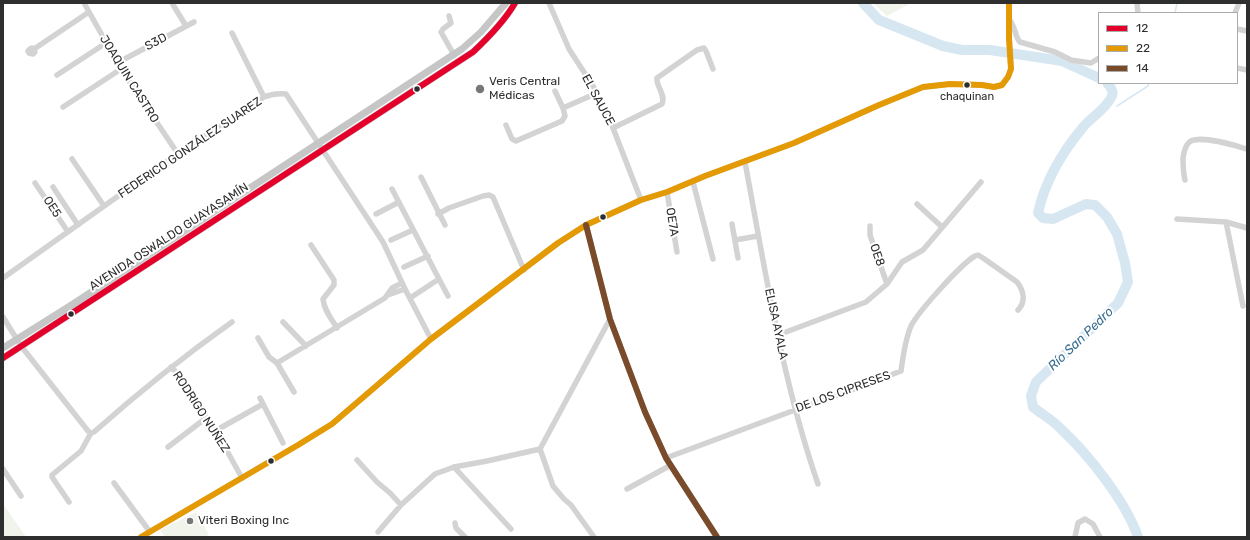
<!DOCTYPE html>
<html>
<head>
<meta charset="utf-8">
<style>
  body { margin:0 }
  #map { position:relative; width:1250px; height:540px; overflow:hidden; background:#fff; font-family:Rubik,sans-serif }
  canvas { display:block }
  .frame { position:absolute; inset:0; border:4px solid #2e2e2e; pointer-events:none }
  .legend { position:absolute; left:1098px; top:12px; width:140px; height:72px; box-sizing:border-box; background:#fff; border:1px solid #ababab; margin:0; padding:5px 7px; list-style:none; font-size:12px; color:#2e2e2e }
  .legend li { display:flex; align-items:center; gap:8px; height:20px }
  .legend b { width:20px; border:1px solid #ababab }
</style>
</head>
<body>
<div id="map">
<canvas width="1250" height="540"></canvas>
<div class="frame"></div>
<ul class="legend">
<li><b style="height:5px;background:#e4002b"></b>12</li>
<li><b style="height:5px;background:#e39a05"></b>22</li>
<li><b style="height:5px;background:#7a4b2a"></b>14</li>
</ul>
</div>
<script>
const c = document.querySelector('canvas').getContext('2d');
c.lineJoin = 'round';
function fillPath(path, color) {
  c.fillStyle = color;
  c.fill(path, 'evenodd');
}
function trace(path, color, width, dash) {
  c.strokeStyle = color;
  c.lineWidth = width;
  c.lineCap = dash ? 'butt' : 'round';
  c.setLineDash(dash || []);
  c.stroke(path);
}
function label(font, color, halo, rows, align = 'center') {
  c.font = font + ' Rubik,sans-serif';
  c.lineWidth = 4;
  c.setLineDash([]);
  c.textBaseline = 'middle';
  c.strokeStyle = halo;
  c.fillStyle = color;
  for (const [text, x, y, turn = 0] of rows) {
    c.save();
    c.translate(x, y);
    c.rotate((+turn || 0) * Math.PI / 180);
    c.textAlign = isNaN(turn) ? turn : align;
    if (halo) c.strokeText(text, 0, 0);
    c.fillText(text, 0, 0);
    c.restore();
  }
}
fillPath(new Path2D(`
  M873 3H911L887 16Z
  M4 505 26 537H3V506Z
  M196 512 209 535 205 537H165L160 530Z`), '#f0f4eb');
trace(new Path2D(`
  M1175 13 1177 3
  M1117 106 1148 86 1149 83`), '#d7e7f2', 1.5);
trace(new Path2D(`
  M863 3 879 20 943 46 962 50H990L1062 61 1099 78
  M1107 83C1111 87 1114 91 1112 96 1106 109 1093 116 1084 126 1063 151 1045 181 1038 213L1043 218 1053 219 1086 204 1095 205 1107 217 1117 234 1125 263 1128 282 1118 303 1036 382 1031 396 1033 407C1043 415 1054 421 1062 430 1089 455 1126 502 1138 537`), '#d7e7f2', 10);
trace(new Path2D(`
  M84 3 121 69 178 154
  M172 3 186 26
  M549 3 569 49 593 86 613 128 641 200
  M1137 3 1138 13
  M1235 13 1239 3
  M449 16 451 23 443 29 441 32 454 55
  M1009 19C1016 27 1015 38 1020 42L1055 52 1071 60 1091 63 1099 58
  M1237 29 1247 31
  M232 33 264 97
  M34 49 32 48 30 49 28 51 29 53 33 54 35 52 34 49 89 12
  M117 63 194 22
  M1237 68 1247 70
  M57 75 106 43
  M63 107 121 69
  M563 108 597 93
  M506 125 512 139 516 141 562 121 565 116 563 108 555 91
  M613 128 662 104C666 94 656 87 657 78L697 50 704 48 706 51 713 69
  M72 159 104 206
  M745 162C765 270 782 380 818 484
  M421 177 445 225
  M1185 180C1183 172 1183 165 1183 158 1184 151 1186 141 1194 140 1208 137 1233 145 1247 149
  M693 182 713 259
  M35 183 68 232
  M53 187 78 225
  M392 189 439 279 410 298
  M667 192 677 252
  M917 204 942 227
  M376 214 399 202
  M438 214 449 208 483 196 489 195 493 197 524 270
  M1177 219 1226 222 1247 228
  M1226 222 1243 306
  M732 224 738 258
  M586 225 610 319 645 412 666 458 717 537
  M870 226V235L887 284
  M391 240 413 230
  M735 240 758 236
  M311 245 334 280V285L323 299C324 310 331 318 337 328
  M404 267 428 256
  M3 278 173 157 264 97C271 94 278 93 286 94L383 242 405 289 431 339
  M439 279 448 296
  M388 295 405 289
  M3 317 21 346 88 431 91 433 94 432C139 392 184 356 232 322
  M283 322 306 346
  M778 335 866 302 887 284 902 262 923 250 981 182
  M258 338 269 357 277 363 385 298 392 288 402 283
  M277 363 294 392
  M171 367 176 372 221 440 242 478
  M260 398 283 443
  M215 431 263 404
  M168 447 206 418
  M666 458 795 410 849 391 901 371C903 357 905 340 911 326 918 312 961 264 975 256L978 255 983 258 1017 282C1024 291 1026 302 1018 310
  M357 460 377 482 390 493 401 505
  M454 467 511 529
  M3 469 21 496
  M114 483 150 532
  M627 489 671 465
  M69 502 52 477V475L81 451 91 433
  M455 523 456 528 465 537
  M378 532 401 505 435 474 454 467 487 461 540 449
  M141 537 298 445 332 424 431 339 558 243 586 225 641 200 667 192 705 176 794 143 879 105 923 87 950 84 982 85 994 87 1002 85 1008 77 1011 69 1009 38V3
  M594 537 571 505 564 499 553 486 540 449 610 319
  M1075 537 1078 523 1085 519 1093 524 1100 537`), '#d3d3d3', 5.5);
trace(new Path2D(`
  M3 348 73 304 462 49 481 32 506 3
  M3 358 473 52C489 37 504 22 515 3`), '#c6c6c6', 7);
trace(new Path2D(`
  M3 358 473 52C489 37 504 22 515 3`), '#e4002b', 6);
trace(new Path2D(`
  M141 537 298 445 332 424 431 339 558 243 586 225 641 200 667 192 705 176 794 143 879 105 923 87 950 84 982 85 994 87 1002 85 1008 77 1011 69 1009 38V3`), '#e39a05', 6);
trace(new Path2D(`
  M586 225 610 319 645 412 666 458 717 537`), '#7a4b2a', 6);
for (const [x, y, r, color] of [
  [967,85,3.5,"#2e2e2e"],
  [417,89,3.5,"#2e2e2e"],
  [480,89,5,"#777"],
  [603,217,3.5,"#2e2e2e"],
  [71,314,3.5,"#2e2e2e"],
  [271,461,3.5,"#2e2e2e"],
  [190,521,4,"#777"]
]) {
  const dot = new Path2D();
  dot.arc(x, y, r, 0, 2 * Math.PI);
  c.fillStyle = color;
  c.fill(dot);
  trace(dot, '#fff', 1.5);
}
label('11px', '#2e2e2e', '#fff', [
  ["chaquinan",967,97]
]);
label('12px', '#2e2e2e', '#fff', [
  ["S3D",156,42,-28],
  ["JOAQUIN CASTRO",129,79,58],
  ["EL SAUCE",598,100,62],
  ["FEDERICO GONZÁLEZ SUAREZ",190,148,-34],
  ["OE5",52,207,57],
  ["OE7A",672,222,81],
  ["AVENIDA OSWALDO GUAYASAMÍN",169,237,-33],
  ["OE8",877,255,71],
  ["ELISA AYALA",776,324,78],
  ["DE LOS CIPRESES",843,392,-20],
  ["RODRIGO NUÑEZ",201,412,57]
]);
label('12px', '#2e2e2e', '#fff', [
  ["Veris Central",489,82],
  ["Médicas",489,96],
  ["Viteri Boxing Inc",198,521]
], 'left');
label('italic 13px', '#3a6f91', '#fff', [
  ["Río San Pedro",1081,339,-44]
]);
</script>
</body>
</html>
